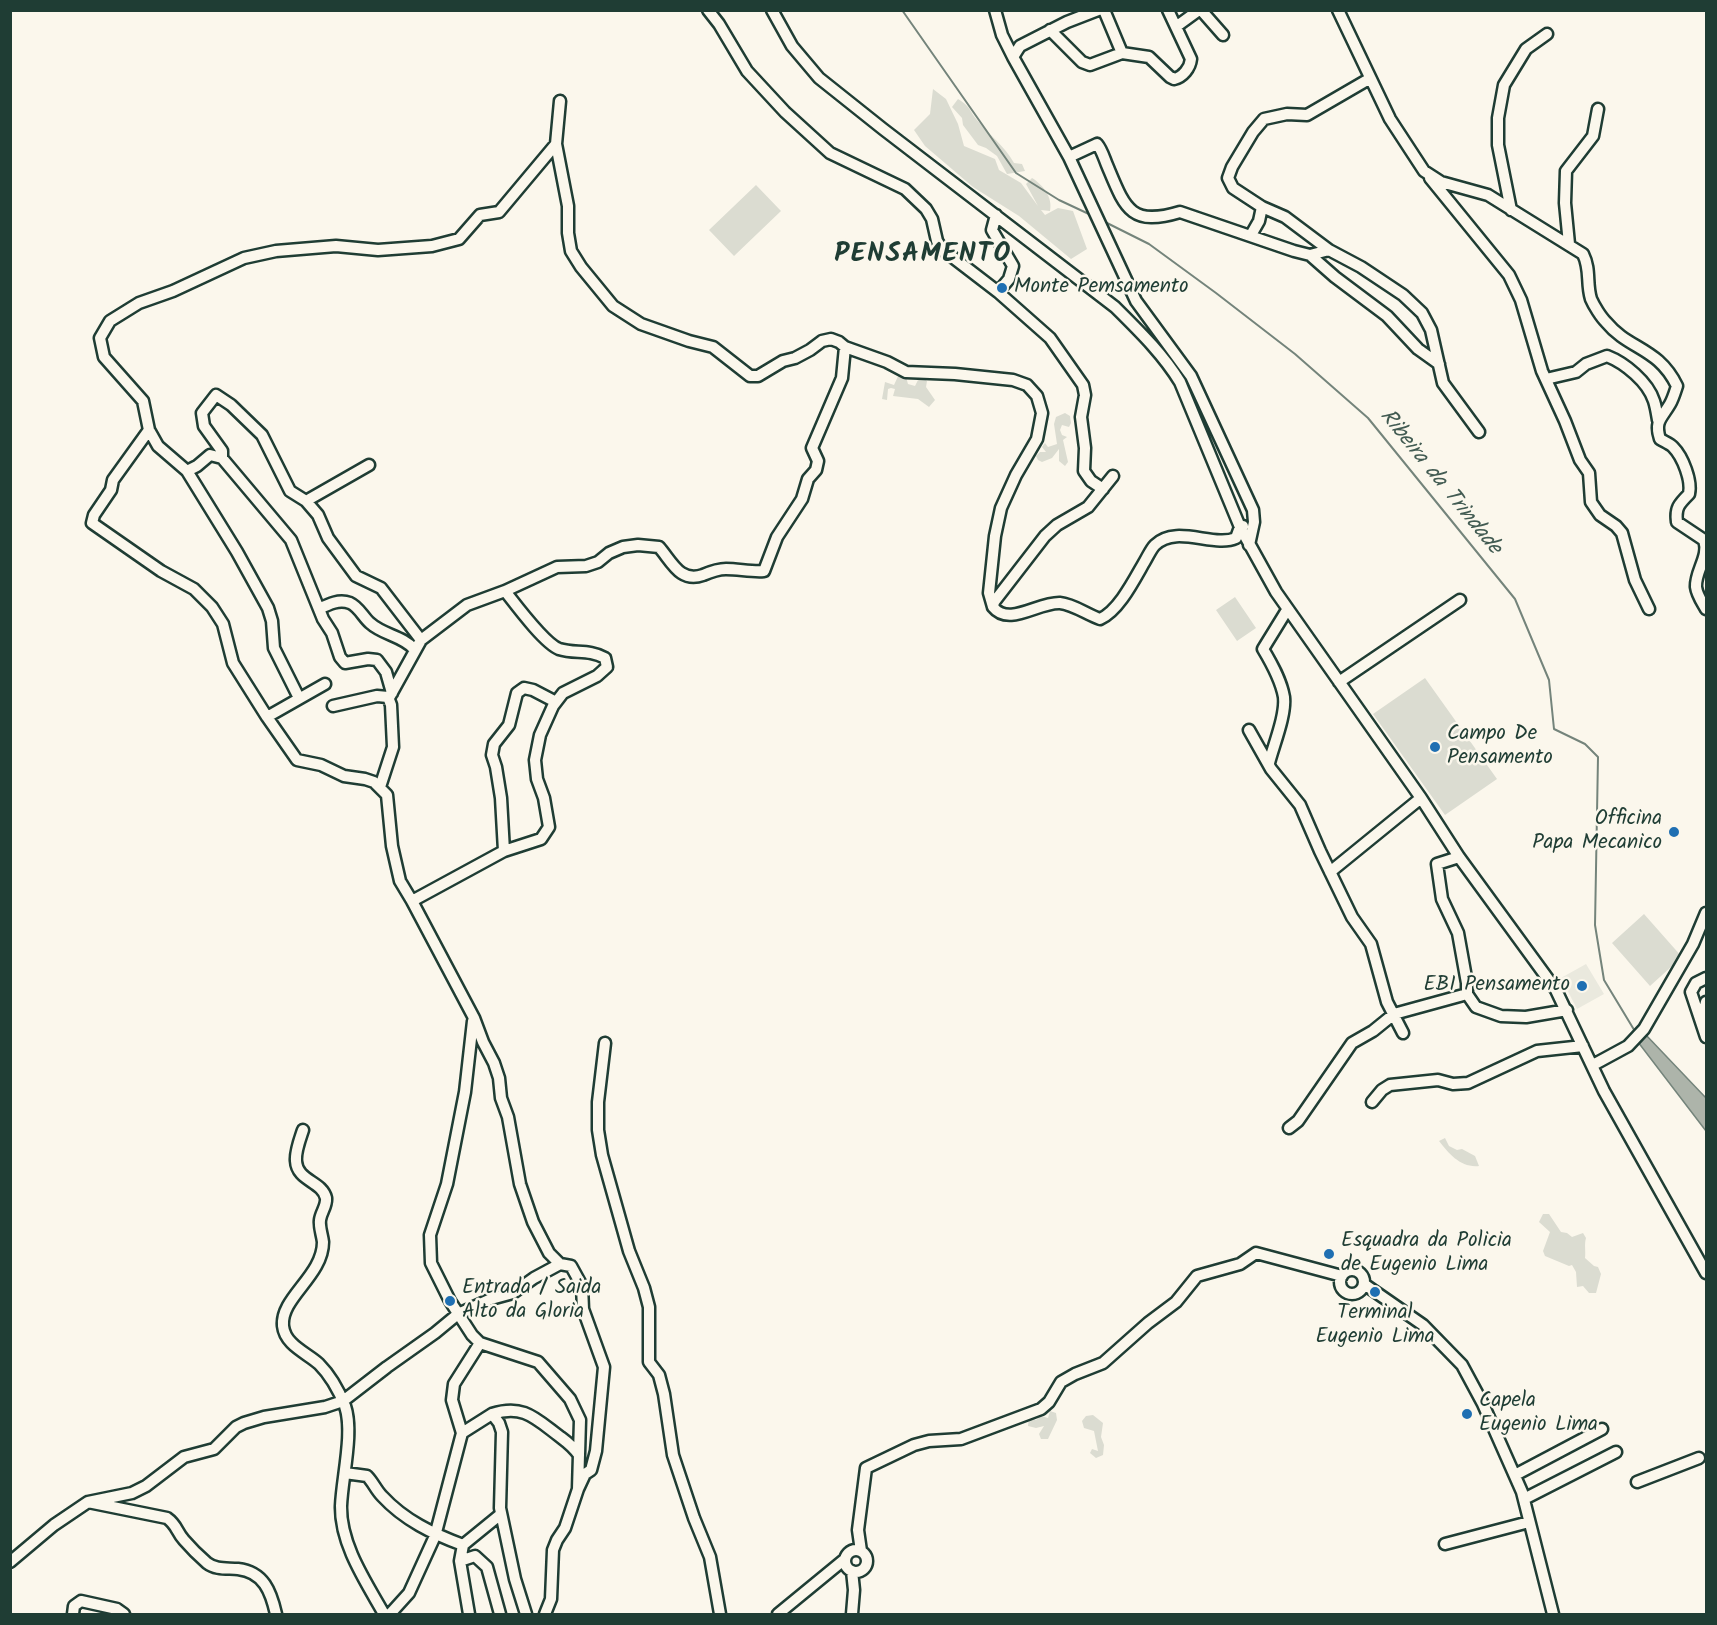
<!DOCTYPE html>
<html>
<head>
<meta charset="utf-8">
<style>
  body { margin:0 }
  #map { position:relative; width:1717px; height:1625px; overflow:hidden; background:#fbf7ec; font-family:Kalam,sans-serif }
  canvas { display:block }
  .frame { position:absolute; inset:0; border:12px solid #1f3d34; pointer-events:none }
</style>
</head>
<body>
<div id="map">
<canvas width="1717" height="1625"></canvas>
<div class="frame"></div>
</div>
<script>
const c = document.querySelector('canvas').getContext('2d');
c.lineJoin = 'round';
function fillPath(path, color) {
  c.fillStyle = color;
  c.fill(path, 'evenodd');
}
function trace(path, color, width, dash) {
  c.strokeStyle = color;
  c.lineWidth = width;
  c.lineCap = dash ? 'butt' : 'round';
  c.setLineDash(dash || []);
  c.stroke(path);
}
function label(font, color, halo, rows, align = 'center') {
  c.font = font + ' Kalam,sans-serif';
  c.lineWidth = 5;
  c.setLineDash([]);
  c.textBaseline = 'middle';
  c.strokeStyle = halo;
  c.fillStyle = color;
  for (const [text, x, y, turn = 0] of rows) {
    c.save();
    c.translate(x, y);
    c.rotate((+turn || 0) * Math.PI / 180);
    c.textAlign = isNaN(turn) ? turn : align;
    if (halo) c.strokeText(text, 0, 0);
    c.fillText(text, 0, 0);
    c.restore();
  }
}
fillPath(new Path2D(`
  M1586 964 1604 994 1577 1009 1561 978Z`), '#eae9de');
fillPath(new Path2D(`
  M933 89 946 99 958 124 964 146 995 159 999 170 1021 183 1038 206 1026 184 1032 178C1043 185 1053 197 1050 211L1041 210 1045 215 1058 208 1073 211 1087 249 1071 259 1019 216 973 187 925 146 914 130 930 114Z
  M958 99C972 108 968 109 977 120 989 135 1005 146 1014 163L1022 164 1025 171 1007 174 997 156 986 148 978 145 963 125 962 118 952 107Z
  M756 185 781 211 734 256 709 230Z
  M900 372 906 377 908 384 915 386 920 376 927 381 926 387 935 400 929 407 918 399 893 396 895 389 891 388 888 389 887 400 882 399 885 382 894 385Z
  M1065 413 1070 416 1071 423 1069 427 1062 425 1060 430 1062 435 1067 437 1063 440 1068 462 1065 466 1059 461V449L1052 458 1042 462 1038 460 1036 456 1040 452H1046L1042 447 1045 443 1048 447 1057 444 1054 424 1056 417Z
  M1235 597 1256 628 1237 641 1216 610Z
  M1425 678 1497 779 1445 815 1373 714Z
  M1644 914 1682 957 1650 986 1612 943Z
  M1445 1138 1449 1146 1457 1150 1462 1149 1475 1156 1479 1166C1461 1168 1449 1154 1439 1141Z
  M1543 1214H1549L1561 1232 1567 1233 1572 1237 1583 1233 1586 1238C1584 1245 1586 1251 1585 1258L1594 1266 1598 1267 1601 1274 1596 1293H1589L1583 1286 1577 1287 1576 1272 1572 1265 1569 1266 1545 1256 1543 1251 1550 1232 1539 1222Z
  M1050 1411 1056 1413 1057 1420 1048 1439H1041L1039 1434 1044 1426 1036 1428 1028 1426 1029 1417 1036 1420 1041 1416 1048 1418Z
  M1093 1415 1103 1423 1101 1437 1104 1445 1103 1455 1096 1458 1090 1453 1092 1449 1098 1451 1094 1431 1084 1428 1082 1421 1086 1416Z`), '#dbdcd1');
const water = new Path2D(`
  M1646 1035 1706 1098V1131L1638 1042Z`);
fillPath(water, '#adb4aa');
trace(water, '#74847b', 1.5);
trace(new Path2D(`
  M902 10 1016 173 1059 200 1091 215
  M1105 222 1149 244 1216 293 1295 354 1368 418 1515 599 1549 680 1554 729 1585 744 1598 757 1595 925 1604 980 1636 1033`), '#74847b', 2);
const minor = new Path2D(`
  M708 10 719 24 747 71 785 112 830 153 905 189 926 209 932 219 937 241 942 249 998 292 1050 338 1083 385 1085 395 1081 417 1085 448 1084 471 1091 481 1103 489
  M772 10 792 46 819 78 883 129 1115 307C1139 331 1162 353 1180 382L1240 527 1276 592 1421 798 1459 857 1556 990 1604 1091 1706 1273
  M995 10 1002 35 1013 57 1069 157 1136 301 1191 376 1253 510 1254 522 1249 545
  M1201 10 1223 35
  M1338 10 1390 119 1424 171 1441 182 1488 195 1583 254C1591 270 1586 283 1591 299 1594 306 1601 317 1606 322 1629 350 1658 347 1677 386 1675 392 1673 399 1670 404 1662 418 1654 421 1660 439 1665 442 1670 444 1673 447 1683 457 1692 481 1689 494 1679 504 1675 508 1677 522L1704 540C1710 556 1695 571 1696 587 1697 595 1702 602 1706 609
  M1177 26 1199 10
  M1050 30 1082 62 1090 65 1122 53 1104 10
  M1122 53 1149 57 1170 77 1174 79C1183 77 1190 68 1191 59L1168 10
  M1013 57 1020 46 1067 22 1098 10
  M560 101 556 144 568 206V233L571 251 581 267 613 306 641 324 689 341 713 347 750 376H758L783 361 795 358 810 350 822 341 831 339 839 342 845 347
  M1069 157 1097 144C1102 150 1104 158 1107 165 1125 208 1130 227 1180 212L1294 251 1310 255 1329 250 1361 267 1403 295 1422 313 1431 330 1443 383 1479 432
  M1430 178 1509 275 1521 300 1542 371 1565 421 1580 460 1589 473 1591 502 1600 515 1616 526 1622 533 1635 580 1649 609
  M1262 207 1285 217 1329 250
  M1511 210 1498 145V118L1504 85 1526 49 1547 34
  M996 215 992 230 1013 266 1009 279 998 292
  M1251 235 1259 221 1262 207 1233 188 1228 178 1232 167 1253 132 1264 119 1287 114 1307 115 1369 79
  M1569 244 1565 203 1566 171 1593 136 1598 109
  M1310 255 1335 277 1387 316 1418 349 1439 364
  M1546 379 1576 372 1586 364 1607 356C1625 363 1648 382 1654 401 1656 407 1657 414 1658 420
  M149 430 143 401 104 357 100 338 110 321 139 303 173 291 244 258 276 251 336 246 378 250 432 246 459 239 480 215 499 212 556 144
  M222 458V451L204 426 202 413 216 395 231 405 262 435 290 491 306 501 318 515 328 538 356 576 381 588 421 640
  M187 471 237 552 268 608 272 621 274 648 299 698
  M1113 476 1088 507 1057 525 1045 536 994 602 993 607C1009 627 1038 602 1060 603 1073 604 1088 615 1100 619 1119 611 1135 578 1145 561 1148 556 1151 549 1155 545 1176 524 1214 548 1236 538L1240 527 1243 526
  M306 501 369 465
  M505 591 557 567 586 566 598 562 609 553 623 547 638 545 659 547C672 562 680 583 703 575 710 572 718 569 726 569 739 569 751 572 764 571L777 537 802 499 808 479 816 470 818 461 812 448 842 378 845 347 887 362 906 372 955 374 1013 380 1027 385 1037 396 1042 413 1037 439 1016 475 1001 508 995 536 989 593 993 607
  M319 609C329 604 339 599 350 603 359 607 363 617 370 623 383 635 403 636 414 649
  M1339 682 1460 600
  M390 696 421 640 467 605 505 591C516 605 544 643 559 649 575 654 589 649 605 658L607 667 597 676 563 693 553 706 540 735 535 760 537 779 544 798 549 827 541 839 504 851 412 901
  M333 706 377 696 388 697 391 705 393 747 380 787
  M267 717 325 684
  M1249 730 1271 769 1300 805 1320 851 1352 917 1371 944 1387 1002 1403 1033
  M1269 763C1274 744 1286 715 1284 697 1281 680 1272 664 1263 649L1287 610
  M504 851 501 798 496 767 492 755 494 744 509 725 517 693 524 688 533 690 556 702
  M1459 857 1437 864 1442 899 1458 933 1467 983V994
  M1330 872 1421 798
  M1706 978 1696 983 1691 992 1706 1037
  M1702 1019 1706 1002
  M473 1021 465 1092 447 1184 430 1235 431 1263 450 1301 472 1335 480 1343 538 1362 570 1399 580 1420 578 1489
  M605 1043 598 1102V1130L602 1155 629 1251 644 1288 649 1307V1362L659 1375 664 1394 673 1455 694 1518 710 1557 720 1614
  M1593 1065 1628 1046 1644 1029 1693 944 1706 913
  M1372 1102 1382 1090 1390 1085 1438 1080 1453 1084 1468 1083 1537 1051 1583 1046
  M1289 1128 1298 1121 1352 1043 1373 1031 1394 1014 1467 994 1476 1007 1501 1016 1526 1017 1567 1010
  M303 1130C300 1139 295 1152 296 1161 297 1181 322 1181 326 1198 327 1206 321 1212 320 1220 319 1227 322 1234 323 1242 323 1276 280 1298 283 1326 285 1345 307 1353 319 1364 331 1376 339 1391 345 1406 354 1432 342 1478 341 1506 340 1544 366 1582 384 1614
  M1340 1282a12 12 0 1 1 24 0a12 12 0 1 1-24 0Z
  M1364 1284 1423 1325 1462 1365 1483 1404 1522 1492 1553 1614
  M492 1414C523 1404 535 1418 559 1436 567 1442 573 1446 579 1455
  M462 1433 492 1414 499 1423 502 1432 500 1508 515 1579 526 1614
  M345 1473 367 1476C373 1482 376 1490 382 1496 404 1520 433 1534 463 1545
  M1515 1475 1602 1429
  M1637 1482 1699 1458
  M1524 1499 1616 1452
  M88 1502 132 1493 146 1486 184 1457 214 1449 236 1427 244 1423 264 1417 325 1407 343 1401 387 1367 435 1333 458 1314 491 1299 513 1293 534 1278 560 1264 549 1253 533 1222 520 1184 508 1117 501 1098 499 1078 494 1063 483 1042 474 1018 412 901 400 881 392 846 387 795 374 782 365 779 344 776 321 765 297 760 267 717 233 663 223 624 212 607 194 589 161 571 92 523 94 515 111 490 113 480 149 430 158 446 187 471 197 466 210 455 222 458 291 540 323 619 332 633 340 657 345 663 368 659 377 660 386 672 392 693
  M1445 1544 1529 1522
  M845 1561a11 11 0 1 1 22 0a11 11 0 1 1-22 0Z
  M861 1551 858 1530 866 1468 914 1445 929 1441 961 1439 1041 1409 1049 1402 1061 1382 1075 1374 1103 1363 1148 1323 1176 1302 1197 1276 1240 1264 1256 1253 1342 1276
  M460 1561 475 1556 487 1567 500 1614
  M10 1562 54 1525 88 1502 167 1518C177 1525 176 1531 184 1540 190 1547 199 1556 207 1563 216 1570 227 1568 238 1569 264 1572 271 1592 276 1614
  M73 1614 74 1606 81 1601 117 1609 124 1614
  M390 1614 409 1593 435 1536 462 1433 452 1400 454 1384 480 1343
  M469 1614 460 1561 463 1545 501 1514
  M545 1614 551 1599 553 1550 557 1540 565 1528 578 1489 585 1474 591 1470 596 1451 604 1367 583 1309 582 1286 571 1266 560 1264
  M778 1614 845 1559
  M852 1614 854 1590 852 1571`);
trace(minor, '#1f3d34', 15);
trace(minor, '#fbf7ec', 10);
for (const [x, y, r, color] of [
  [1002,288,6,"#1f6fb2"],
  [1435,747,6,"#1f6fb2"],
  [1674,832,6,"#1f6fb2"],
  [1582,986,6,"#1f6fb2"],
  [1329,1254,6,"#1f6fb2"],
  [1375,1292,6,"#1f6fb2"],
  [450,1301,6,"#1f6fb2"],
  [1467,1414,6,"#1f6fb2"]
]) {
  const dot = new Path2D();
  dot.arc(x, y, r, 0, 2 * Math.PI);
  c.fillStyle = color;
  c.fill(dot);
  trace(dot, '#fbf7ec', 2);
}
label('21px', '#1f3d34', '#fbf7ec', [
  ["Monte Pemsamento",1014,288],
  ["Campo De",1447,735],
  ["Pensamento",1447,759],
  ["Officina",1662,820,"right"],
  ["Papa Mecanico",1662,844,"right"],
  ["EBI Pensamento",1570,986,"right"],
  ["Esquadra da Policia",1341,1242],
  ["de Eugenio Lima",1341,1266],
  ["Entrada / Saida",462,1289],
  ["Alto da Gloria",462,1313],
  ["Terminal",1375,1314,"center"],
  ["Eugenio Lima",1375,1338,"center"],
  ["Capela",1479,1402],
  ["Eugenio Lima",1479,1426]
], 'left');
label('italic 22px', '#425b52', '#fbf7ec', [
  ["Ribeira da Trindade",1439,483,51]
]);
c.letterSpacing = '1.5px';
label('bold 27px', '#1f3d34', '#fbf7ec', [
  ["PENSAMENTO",923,256]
]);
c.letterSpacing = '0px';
</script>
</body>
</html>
